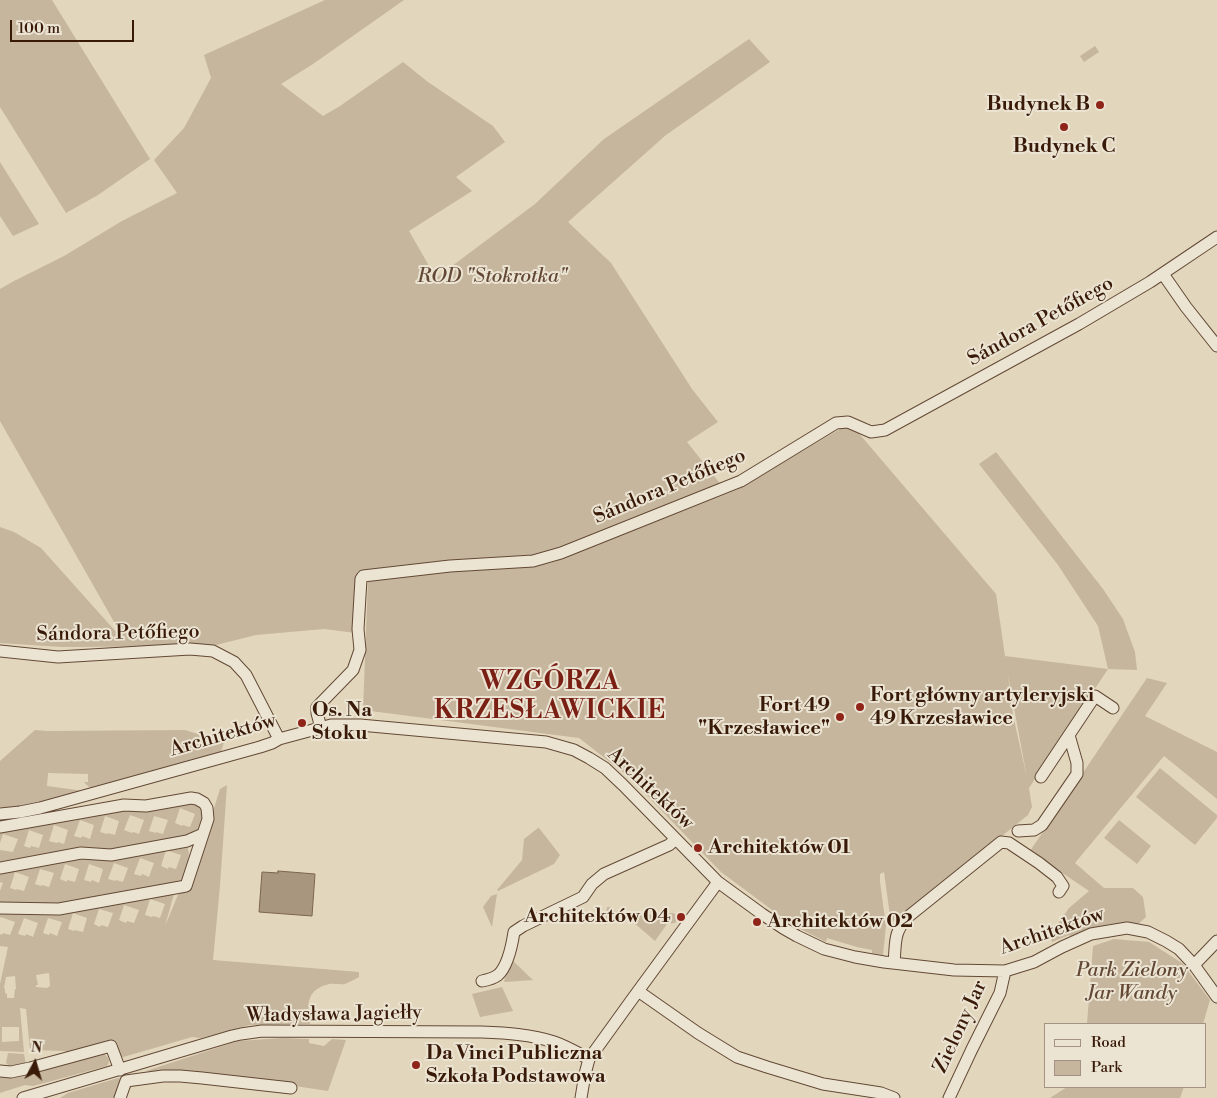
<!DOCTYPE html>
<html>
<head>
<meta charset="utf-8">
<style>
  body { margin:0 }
  #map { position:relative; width:1217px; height:1098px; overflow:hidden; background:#e2d6bc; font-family:"Libre Bodoni",serif }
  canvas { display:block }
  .legend { position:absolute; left:1044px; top:1023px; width:162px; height:65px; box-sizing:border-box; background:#ece4d3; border:1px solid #a49382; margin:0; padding:6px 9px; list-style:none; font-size:15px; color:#391a08 }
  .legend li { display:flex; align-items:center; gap:10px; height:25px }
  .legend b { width:25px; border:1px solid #a49382 }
  .north { position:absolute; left:10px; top:1038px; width:50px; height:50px; -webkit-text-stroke:4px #ece4d3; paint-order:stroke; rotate:6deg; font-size:14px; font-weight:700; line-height:20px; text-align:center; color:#391a08 }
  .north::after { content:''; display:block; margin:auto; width:18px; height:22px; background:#391a08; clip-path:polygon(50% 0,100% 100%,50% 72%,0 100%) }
  .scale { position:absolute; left:10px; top:20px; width:124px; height:22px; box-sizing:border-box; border:2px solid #391a08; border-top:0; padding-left:6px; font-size:15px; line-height:18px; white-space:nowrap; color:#391a08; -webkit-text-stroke:4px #ece4d3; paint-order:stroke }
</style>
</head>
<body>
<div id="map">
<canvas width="1217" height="1098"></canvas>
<ul class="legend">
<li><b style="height:6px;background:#ece4d3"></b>Road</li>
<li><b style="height:14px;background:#c5b69d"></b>Park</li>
</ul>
<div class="north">N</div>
<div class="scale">100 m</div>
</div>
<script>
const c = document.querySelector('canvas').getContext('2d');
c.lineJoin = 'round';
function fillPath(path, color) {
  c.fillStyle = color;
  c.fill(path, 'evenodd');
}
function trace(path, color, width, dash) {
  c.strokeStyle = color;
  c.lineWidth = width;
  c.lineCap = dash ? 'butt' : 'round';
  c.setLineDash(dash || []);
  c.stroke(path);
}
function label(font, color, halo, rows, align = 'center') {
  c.font = font + ' "Libre Bodoni",serif';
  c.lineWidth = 4;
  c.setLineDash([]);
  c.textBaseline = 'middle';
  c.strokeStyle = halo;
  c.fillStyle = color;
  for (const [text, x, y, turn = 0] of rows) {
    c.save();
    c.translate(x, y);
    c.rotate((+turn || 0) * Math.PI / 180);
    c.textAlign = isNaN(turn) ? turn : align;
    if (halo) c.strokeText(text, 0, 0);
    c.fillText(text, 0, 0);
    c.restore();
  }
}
fillPath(new Path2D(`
  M0 0H52L150 159 98 195 66 213 0 107Z
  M325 0H404L313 64 281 84 323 116 340 106 403 62 428 82 493 126 505 142 456 177 472 191 409 231 436 278 535 204 604 139 749 39 770 62 666 135 568 222 611 263 692 389 718 422 687 442 722 486 543 556 357 572 356 633 324 629 256 635 212 646 62 647 0 643V527L14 532 41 548 126 643 0 421V289L14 281 64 256 122 221 177 193 154 160 184 128 211 78 204 55Z
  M1095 46 1099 52 1084 62 1080 56Z
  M0 162 39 224 13 236 0 216Z
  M850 423 996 594 1005 656 1108 669 1098 626 1058 565 979 464 996 452 1103 589 1123 619 1135 652 1137 670 1108 669 1029 788 1032 807 1028 815 966 865 891 923 884 872 880 874V882L886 926 883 955 872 953V950L857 947 827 938 826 942 791 924 721 872 628 776 579 738 363 710 368 579 550 563 737 490ZM1008 675 1027 778 1013 715Z
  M1147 678 1167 683 1145 716 1217 752V799L1164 756 1075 863 1104 888H1133L1143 897 1146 917 1137 925 1110 924 1073 939 1069 935 1052 942 1049 930 1055 928 1069 908 1089 891 1030 851Z
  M35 730 47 731 185 730 224 742 221 752 91 789 84 782H88V774L48 773 47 786 84 791C58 798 30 809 2 808L0 807V761Z
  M1160 768 1217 815V818L1195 845 1136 797Z
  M227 785 220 886 213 960 359 972V977C355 979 350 982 345 984 340 985 334 983 329 984 306 990 307 1004 310 1024L250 1025 201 1038 192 1037 120 1058 114 1043 67 1055 65 1051 30 1050 26 1009 20 1008 24 1052 0 1051V984L8 947 0 946V934L2 935 3 933 10 935 15 922 1 917 0 918V912H57L66 914 67 911 82 908 92 909 93 905 110 903 117 905 118 901 174 894 165 926 180 890 189 888 220 789ZM150 899 165 904 160 918 153 916 152 917 145 915ZM124 905 139 910 134 923 127 921 126 923 119 920ZM99 909 113 913 108 927 101 925 100 927 94 924ZM73 913 87 918 83 932 75 930 74 931 68 929ZM24 918 38 923 33 937 26 934 25 936 18 934ZM48 918 62 922 57 936 50 933 49 935 43 933ZM49 973 50 986 47 988 36 987V985H38L36 975ZM15 976 16 989H15L14 998H7V994L5 993V989L4 988 6 977ZM2 1027H19V1041L2 1042Z
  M191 801 200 804C206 818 204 827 191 835L107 851 0 864V850L13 852 18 839 3 834 0 843V830L89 813ZM180 808 195 814 190 827 183 825 182 826 175 823ZM130 815 144 820 139 834 133 832 132 833 124 830ZM105 816 119 821 115 835 108 833 107 834 100 832ZM154 816 168 820 163 834 156 832V833L149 831ZM80 820 94 825 90 839 82 836 81 838 74 836ZM54 825 68 830 64 844 58 842 57 843 49 841ZM29 830 43 835 39 848 31 846 30 848 24 846Z
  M1119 820 1151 846 1137 864 1104 838Z
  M538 828H539L560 855 554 864 498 891 497 890 522 860 524 839Z
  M187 846C191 854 188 871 183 878 181 881 179 881 176 883L52 906H0V891L3 883 0 882V871L76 858 83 859 85 857ZM166 850 181 855 176 869 169 867 168 869 161 866ZM140 858 154 863 149 877 142 874 141 876 134 874ZM114 863 128 868 123 882 116 880 115 881 108 879ZM65 864 79 869 75 882 67 880V882L60 879ZM89 864 103 869 99 883 92 880 91 882 84 880ZM40 869 54 873 49 887 42 885 41 886 35 884ZM15 872 29 877 24 891 17 889 16 890 10 888Z
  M497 894 492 927 483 907 491 896Z
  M607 907H610L623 917 605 925Z
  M673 913 679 917 675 923 667 924 655 941 626 916Z
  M1114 939 1149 942 1182 963 1210 1000 1203 1024H1087L1093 946Z
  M512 960 533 980 505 982 504 981Z
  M502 987 513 1011 480 1017 472 994Z
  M283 1038 309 1039V1043L324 1046 332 1039 346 1040 328 1091 269 1082 163 1073 146 1071 238 1041Z
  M8 1053 24 1054 26 1065 12 1068 6 1063Z
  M103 1053C108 1057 111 1060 107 1066L33 1086 25 1085 0 1093V1075Z
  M118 1078 122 1079 116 1098H60L68 1093Z
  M1067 1087H1184L1180 1098H1050Z`), '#c5b69d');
const water = new Path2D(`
  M278 871 315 874 312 916 259 912 262 872 278 873Z`);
fillPath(water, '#a9967f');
trace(water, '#7c644f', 1);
const minor = new Path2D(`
  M1163 274 1186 307 1217 346
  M0 651 58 657 190 649 213 651 234 662 246 675 279 739
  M321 728 317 713V707L353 670 360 650 358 629 361 579 363 576 450 566 533 561 561 553 741 481 836 423 848 422 871 432 885 430 1079 324 1150 282 1217 237
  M1041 777 1095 696 1113 708
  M0 814 20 812 40 808 260 747 272 743 279 739 331 725H360L546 742 574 750 589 758 605 768 623 785 718 882 762 914 783 928 797 936 824 949 855 957 884 962 954 970 1005 971 1034 962 1062 947 1091 934 1127 928 1148 932 1166 941 1179 949 1194 965 1217 997
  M0 827 124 805 146 806 191 798 197 799 204 803 207 808 208 819 186 886 59 909 0 908
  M1018 831 1034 830 1042 825 1077 774V763L1069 735
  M0 868 81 853 111 855 187 841 203 834
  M894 963C896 942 893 932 909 916L1001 842 1009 843 1039 863 1057 877 1063 886 1059 892
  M1194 965 1217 941
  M482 981C487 980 494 978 498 975 508 966 512 945 514 932L523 926 583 897 592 884 604 874 669 845 676 839
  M638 991 698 1033 737 1057 767 1067 823 1084 881 1093 894 1098
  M0 1071 11 1072 30 1068 111 1046 120 1070
  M23 1098 232 1036 241 1034 262 1031 480 1032C504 1033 531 1034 554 1042 566 1046 578 1053 589 1059
  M120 1098 126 1081 163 1076H180L202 1078 291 1088
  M581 1098 585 1074 589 1059 633 998 718 882
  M949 1098 972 1049 1000 993 1005 971`);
trace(minor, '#634935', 13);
trace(minor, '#ece4d3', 11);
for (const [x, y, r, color] of [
  [1100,105,5,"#8f2418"],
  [1064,127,5,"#8f2418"],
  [860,707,5,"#8f2418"],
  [840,717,5,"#8f2418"],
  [302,723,5,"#8f2418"],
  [698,848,5,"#8f2418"],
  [681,917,5,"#8f2418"],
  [757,922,5,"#8f2418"],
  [416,1065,5,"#8f2418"]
]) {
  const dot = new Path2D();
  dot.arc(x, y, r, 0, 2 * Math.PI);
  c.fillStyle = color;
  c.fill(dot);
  trace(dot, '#ece4d3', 2);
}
label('bold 20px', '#391a08', '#ece4d3', [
  ["Budynek B",1090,105,"right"],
  ["Budynek C",1064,147,"center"],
  ["Fort główny artyleryjski",870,696],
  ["49 Krzesławice",870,719],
  ["Fort 49",830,706,"right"],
  ["\"Krzesławice\"",830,729,"right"],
  ["Os. Na",312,711],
  ["Stoku",312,734],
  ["Architektów 01",708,848],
  ["Architektów 04",671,917,"right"],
  ["Architektów 02",767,922],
  ["Da Vinci Publiczna",426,1054],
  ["Szkoła Podstawowa",426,1077]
], 'left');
label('italic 20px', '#634935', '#ece4d3', [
  ["ROD \"Stokrotka\"",492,277],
  ["Park Zielony",1132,971],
  ["Jar Wandy",1132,994]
]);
label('20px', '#391a08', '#ece4d3', [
  ["Sándora Petőfiego",1041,322,-29],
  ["Sándora Petőfiego",670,487,-23],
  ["Sándora Petőfiego",118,634,-1],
  ["Architektów",223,736,-16],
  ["Architektów",650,789,43],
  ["Architektów",1052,932,-19],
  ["Władysława Jagiełły",334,1015,-1],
  ["Zielony Jar",961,1027,-65]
]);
c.letterSpacing = '1px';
label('bold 25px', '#7a1f14', '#ece4d3', [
  ["WZGÓRZA",550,683],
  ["KRZESŁAWICKIE",550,712]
]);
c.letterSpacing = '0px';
</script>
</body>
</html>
